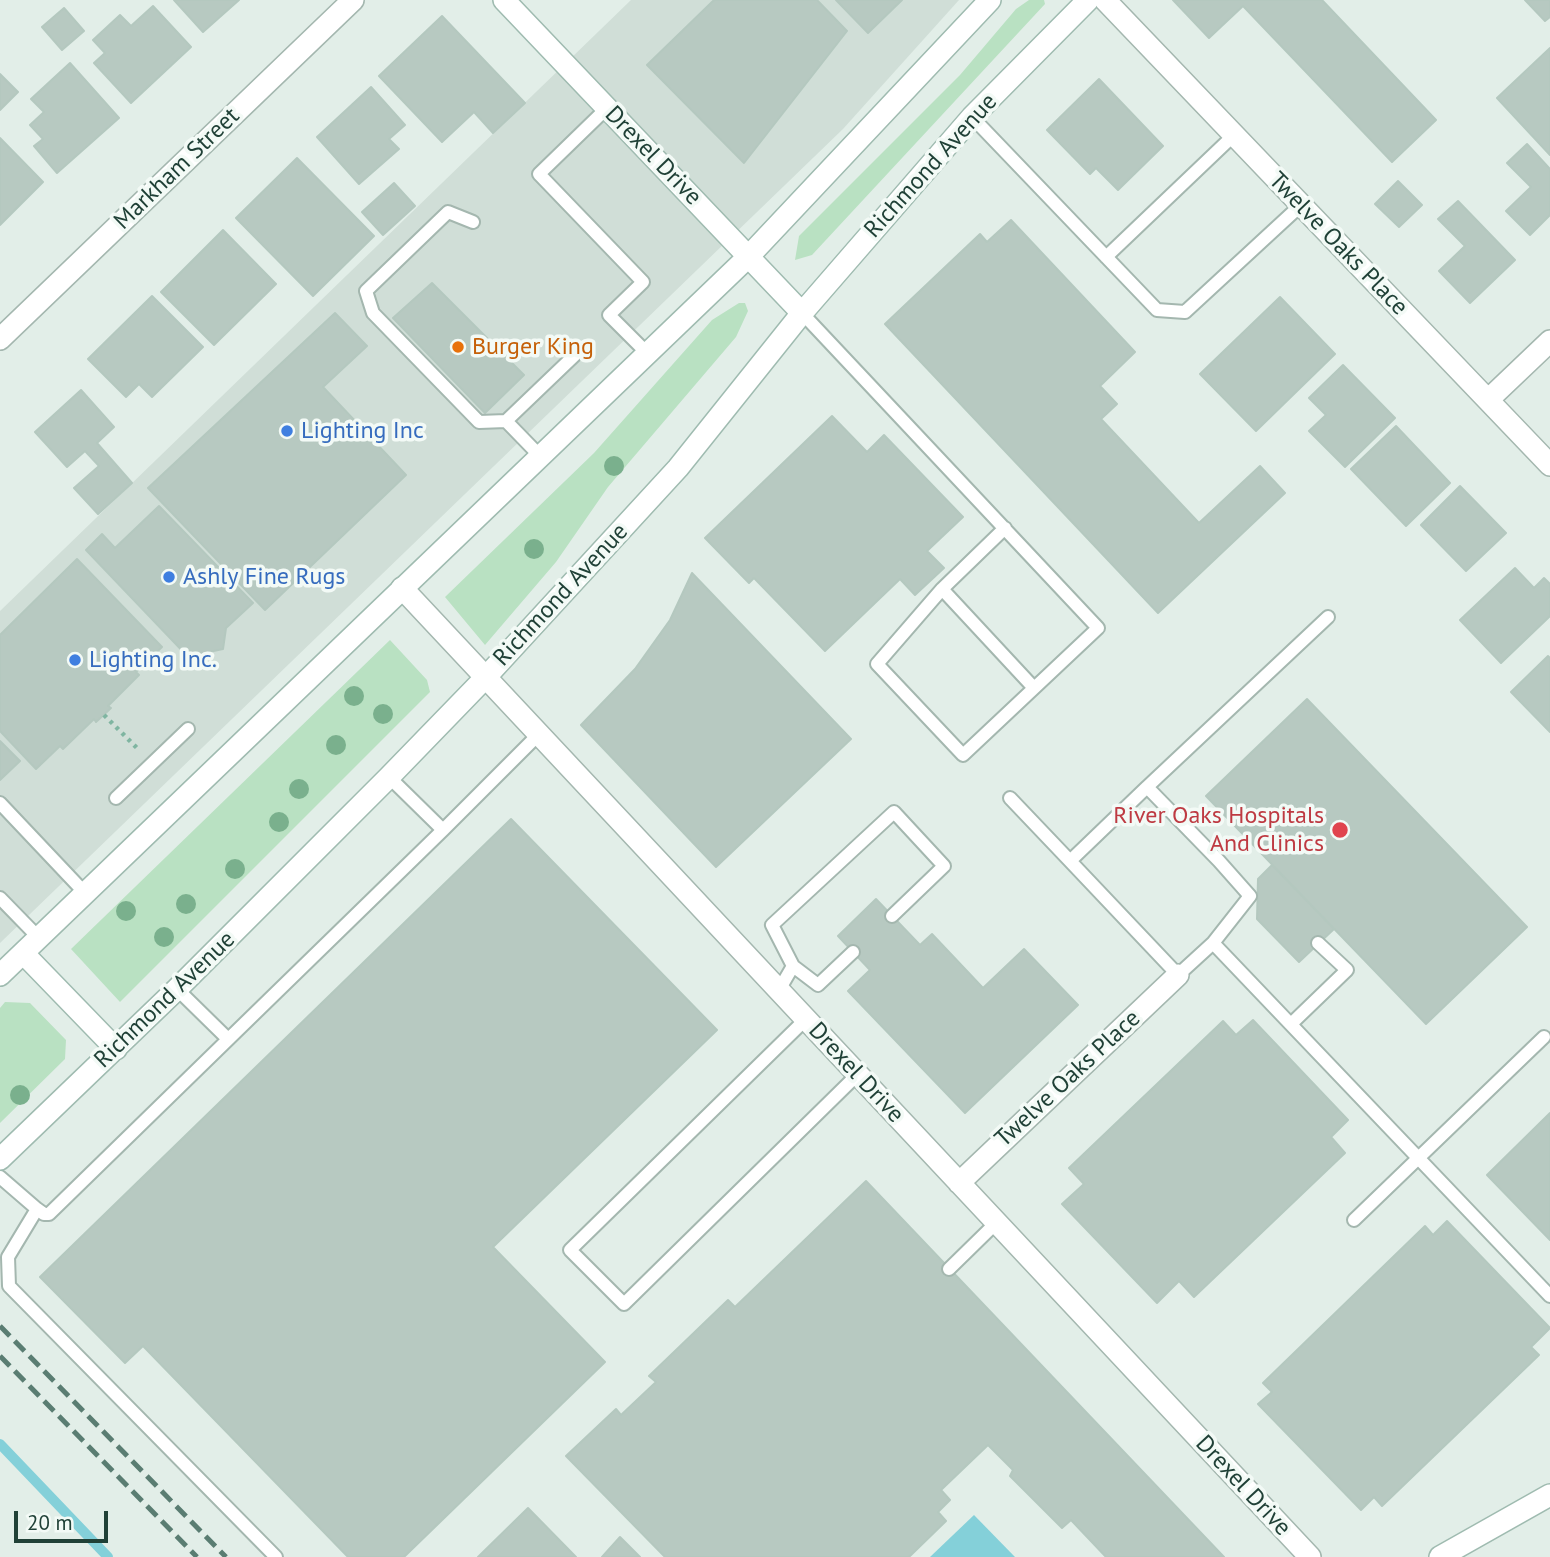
<!DOCTYPE html>
<html>
<head>
<meta charset="utf-8">
<style>
  body { margin:0 }
  #map { position:relative; width:1550px; height:1557px; overflow:hidden; background:#e2eee8; font-family:"PT Sans",sans-serif }
  canvas { display:block }
  .scale { position:absolute; left:14px; top:1511px; width:94px; height:32px; box-sizing:border-box; border:4px solid #204137; border-top:0; padding-left:9px; font-size:21px; line-height:24px; white-space:nowrap; color:#204137; -webkit-text-stroke:5px #f3faf6; paint-order:stroke }
</style>
</head>
<body>
<div id="map">
<canvas width="1550" height="1557"></canvas>
<div class="scale">20 m</div>
</div>
<script>
const c = document.querySelector('canvas').getContext('2d');
c.lineJoin = 'round';
function fillPath(path, color) {
  c.fillStyle = color;
  c.fill(path, 'evenodd');
}
function trace(path, color, width, dash) {
  c.strokeStyle = color;
  c.lineWidth = width;
  c.lineCap = dash ? 'butt' : 'round';
  c.setLineDash(dash || []);
  c.stroke(path);
}
function label(font, color, halo, rows, align = 'center') {
  c.font = font + ' "PT Sans",sans-serif';
  c.lineWidth = 7;
  c.setLineDash([]);
  c.textBaseline = 'middle';
  c.strokeStyle = halo;
  c.fillStyle = color;
  for (const [text, x, y, turn = 0] of rows) {
    c.save();
    c.translate(x, y);
    c.rotate((+turn || 0) * Math.PI / 180);
    c.textAlign = isNaN(turn) ? turn : align;
    if (halo) c.strokeText(text, 0, 0);
    c.fillText(text, 0, 0);
    c.restore();
  }
}
fillPath(new Path2D(`
  M631 0H959L843 129 0 943V611Z`), '#d0ded7');
fillPath(new Path2D(`
  M1029 0H1044L1045 4 812 255 795 260 799 236 960 75 1016 9Z
  M739 303H745L748 311 736 337 608 487 556 562 485 645 445 597 594 453 712 320Z
  M390 640 427 680 430 692 120 1002 71 949Z
  M5 1002 30 1003 66 1040 65 1059 0 1123V1008Z`), '#b9e1c2');
fillPath(new Path2D(`
  M974 1515 1015 1557H930Z`), '#84d0d9');
trace(new Path2D(`
  M0 1444 108 1557`), '#84d0d9', 10);
const building = new Path2D(`
  M174 0H239L203 32Z
  M714 0H817L847 31 744 163 647 65Z
  M836 0H902L868 33Z
  M1173 0H1322L1436 120 1392 162 1243 6 1209 38Z
  M1525 0H1550V17L1545 21Z
  M153 6 191 47 131 103 94 63 105 53 93 40 120 15 131 26Z
  M64 8 84 31 62 50 42 27Z
  M442 16 525 103 493 133 474 112 442 142 379 76Z
  M1550 48V155L1497 98Z
  M70 63 119 118 57 173 34 146 43 139 30 125 44 112 31 99Z
  M0 74 18 92 0 110Z
  M1099 79 1163 146 1118 190 1096 168 1090 174 1047 130Z
  M371 87 405 125 389 139 399 149 359 184 317 137Z
  M0 138 43 182 0 225Z
  M1527 144 1550 169V215L1530 235 1506 211 1531 187 1507 163Z
  M297 158 374 236 313 296 236 218Z
  M1398 181 1422 205 1399 227 1375 204Z
  M394 183 415 206 383 235 362 212Z
  M1458 201 1515 260 1470 303 1439 271 1465 246 1438 219Z
  M1011 220 1135 352 1100 386 1117 404 1101 419 1199 523 1260 466 1285 493 1158 613 885 324 980 234 987 242Z
  M223 230 276 284 214 345 161 292Z
  M432 283 524 375 485 413 393 318Z
  M152 296 203 347 152 397 139 384 126 397 88 359Z
  M1280 297 1335 354 1256 431 1200 374Z
  M335 313 367 346 323 387 406 475 265 610 148 488Z
  M1343 365 1395 418 1345 467 1309 431 1326 415 1309 398Z
  M81 390 114 427 97 443 132 483 98 514 74 488 99 466 85 451 67 467 35 432Z
  M832 416 867 452 884 435 963 517 927 551 944 568 915 595 900 579 825 651 754 578 749 583 705 538Z
  M1396 426 1450 483 1406 526 1351 469Z
  M1460 486 1506 533 1466 571 1421 525Z
  M159 506 253 603 226 628 223 649 204 653 192 661 86 550 102 534 115 548Z
  M77 559 162 647 136 672 139 675 108 706 111 708 96 722 94 719 63 749 60 746 36 769 0 731V635Z
  M1515 568 1534 588 1544 578 1550 584V616L1501 663 1460 620Z
  M692 573 851 739 716 867 581 725 635 669 670 620Z
  M1548 656 1550 658V732L1511 692Z
  M1307 699 1527 927 1426 1024 1206 796Z
  M0 741 20 761 0 780Z
  M511 819 717 1030 493 1247 605 1362 404 1557H348L143 1346 125 1363 40 1277Z
  M1272 865 1334 929 1299 962 1257 919 1258 879Z
  M876 899 920 945 932 934 983 988 1024 949 1078 1005 965 1113 848 991 870 970 838 936Z
  M1253 1020 1348 1120 1331 1137 1345 1153 1194 1297 1179 1281 1157 1303 1062 1204 1084 1184 1069 1168 1223 1021 1236 1035Z
  M1550 1113V1240L1487 1175Z
  M866 1181 1224 1557H1106L1071 1520 1062 1528 1010 1476 1013 1470 988 1445 941 1490 950 1500 938 1512 946 1521 909 1557H665L566 1456 616 1409 621 1415 656 1382 649 1376 728 1300 735 1307Z
  M1447 1221 1550 1328 1531 1347 1539 1355 1382 1506 1374 1497 1361 1510 1258 1404 1272 1392 1263 1383 1425 1226 1433 1235Z
  M528 1508 576 1557H478Z
  M620 1537 640 1557H602Z`);
fillPath(building, '#b7c9c1');
trace(building, '#b4c8bf', 2);
const lane = new Path2D(`
  M607 108 539 174 643 282 609 315 647 353
  M972 117 1157 310 1185 312 1301 205
  M473 222 448 212 366 291 373 313 479 422 506 421
  M1106 257 1234 135
  M802 313 1098 628 963 755 877 664 942 589 1005 528
  M540 456 506 421 577 353
  M942 589 1034 688
  M389 777 443 830
  M1147 787 1219 861 1250 896 1213 943 1178 975 1070 861Z
  M1147 787 1328 617
  M116 798 188 729
  M1010 798 1070 861
  M0 803 85 893
  M0 898 39 938
  M1213 943 1550 1296
  M793 966 818 985 853 952
  M177 989 228 1039
  M779 990 793 966 772 925 894 812 944 866 892 916
  M806 1019 570 1250 624 1304 857 1075
  M1291 1024 1347 970 1318 943
  M0 1177 37 1209 44 1214H49L443 830 539 734
  M37 1209 8 1257 9 1286 276 1557
  M1354 1220 1544 1037
  M949 1269 996 1223`);
const street = new Path2D(`
  M1105 0 1550 465
  M0 339 353 0
  M1488 400 1550 341
  M402 588 1310 1557
  M959 1183 1178 975`);
const secondary = new Path2D(`
  M504 0 802 313
  M23 953 116 1049
  M0 975 748 257 990 0
  M0 1159 177 989 389 777 485 678 678 468 802 313 972 117 1088 0
  M1440 1557 1550 1495`);
trace(lane, '#a4b7af', 16);
trace(street, '#a4b7af', 24);
trace(secondary, '#9fbbb0', 24);
trace(new Path2D(`
  M104 715 138 749`), '#7fb5a1', 4.5, [3.5, 5]);
trace(lane, '#fff', 12);
trace(street, '#fff', 21);
trace(secondary, '#fff', 21);
trace(new Path2D(`
  M0 1326 226 1557
  M0 1356 197 1557`), '#5a7d72', 5, [14, 7]);
c.fillStyle = '#7ab08d';
for (const [x, y] of [
  [614,466],
  [534,549],
  [354,696],
  [383,714],
  [336,745],
  [299,789],
  [279,822],
  [235,869],
  [186,904],
  [126,911],
  [164,937],
  [20,1095]
]) {
  c.beginPath();
  c.arc(x, y, 10, 0, 2 * Math.PI);
  c.fill();
}
for (const [x, y, r, color] of [
  [458,347,7,"#e8710a"],
  [287,431,7,"#3f7fe0"],
  [169,577,7,"#3f7fe0"],
  [75,660,7,"#3f7fe0"],
  [1340,830,9,"#e0444e"]
]) {
  const dot = new Path2D();
  dot.arc(x, y, r, 0, 2 * Math.PI);
  c.fillStyle = color;
  c.fill(dot);
  trace(dot, '#f3faf6', 2.5);
}
label('24px', '#204137', '#f3faf6', [
  ["Drexel Drive",653,156,46],
  ["Richmond Avenue",931,166,-48],
  ["Markham Street",177,169,-44],
  ["Twelve Oaks Place",1338,244,46],
  ["Richmond Avenue",561,595,-47],
  ["Richmond Avenue",165,1000,-44],
  ["Drexel Drive",856,1073,47],
  ["Twelve Oaks Place",1068,1079,-43],
  ["Drexel Drive",1243,1486,47]
]);
label('24px', '#c56008', '#f3faf6', [
  ["Burger King",472,347]
], 'left');
label('24px', '#366cbe', '#f3faf6', [
  ["Lighting Inc",301,431],
  ["Ashly Fine Rugs",183,577],
  ["Lighting Inc.",89,660]
], 'left');
label('24px', '#be3a42', '#f3faf6', [
  ["River Oaks Hospitals",1324,816],
  ["And Clinics",1324,844]
], 'right');
</script>
</body>
</html>
